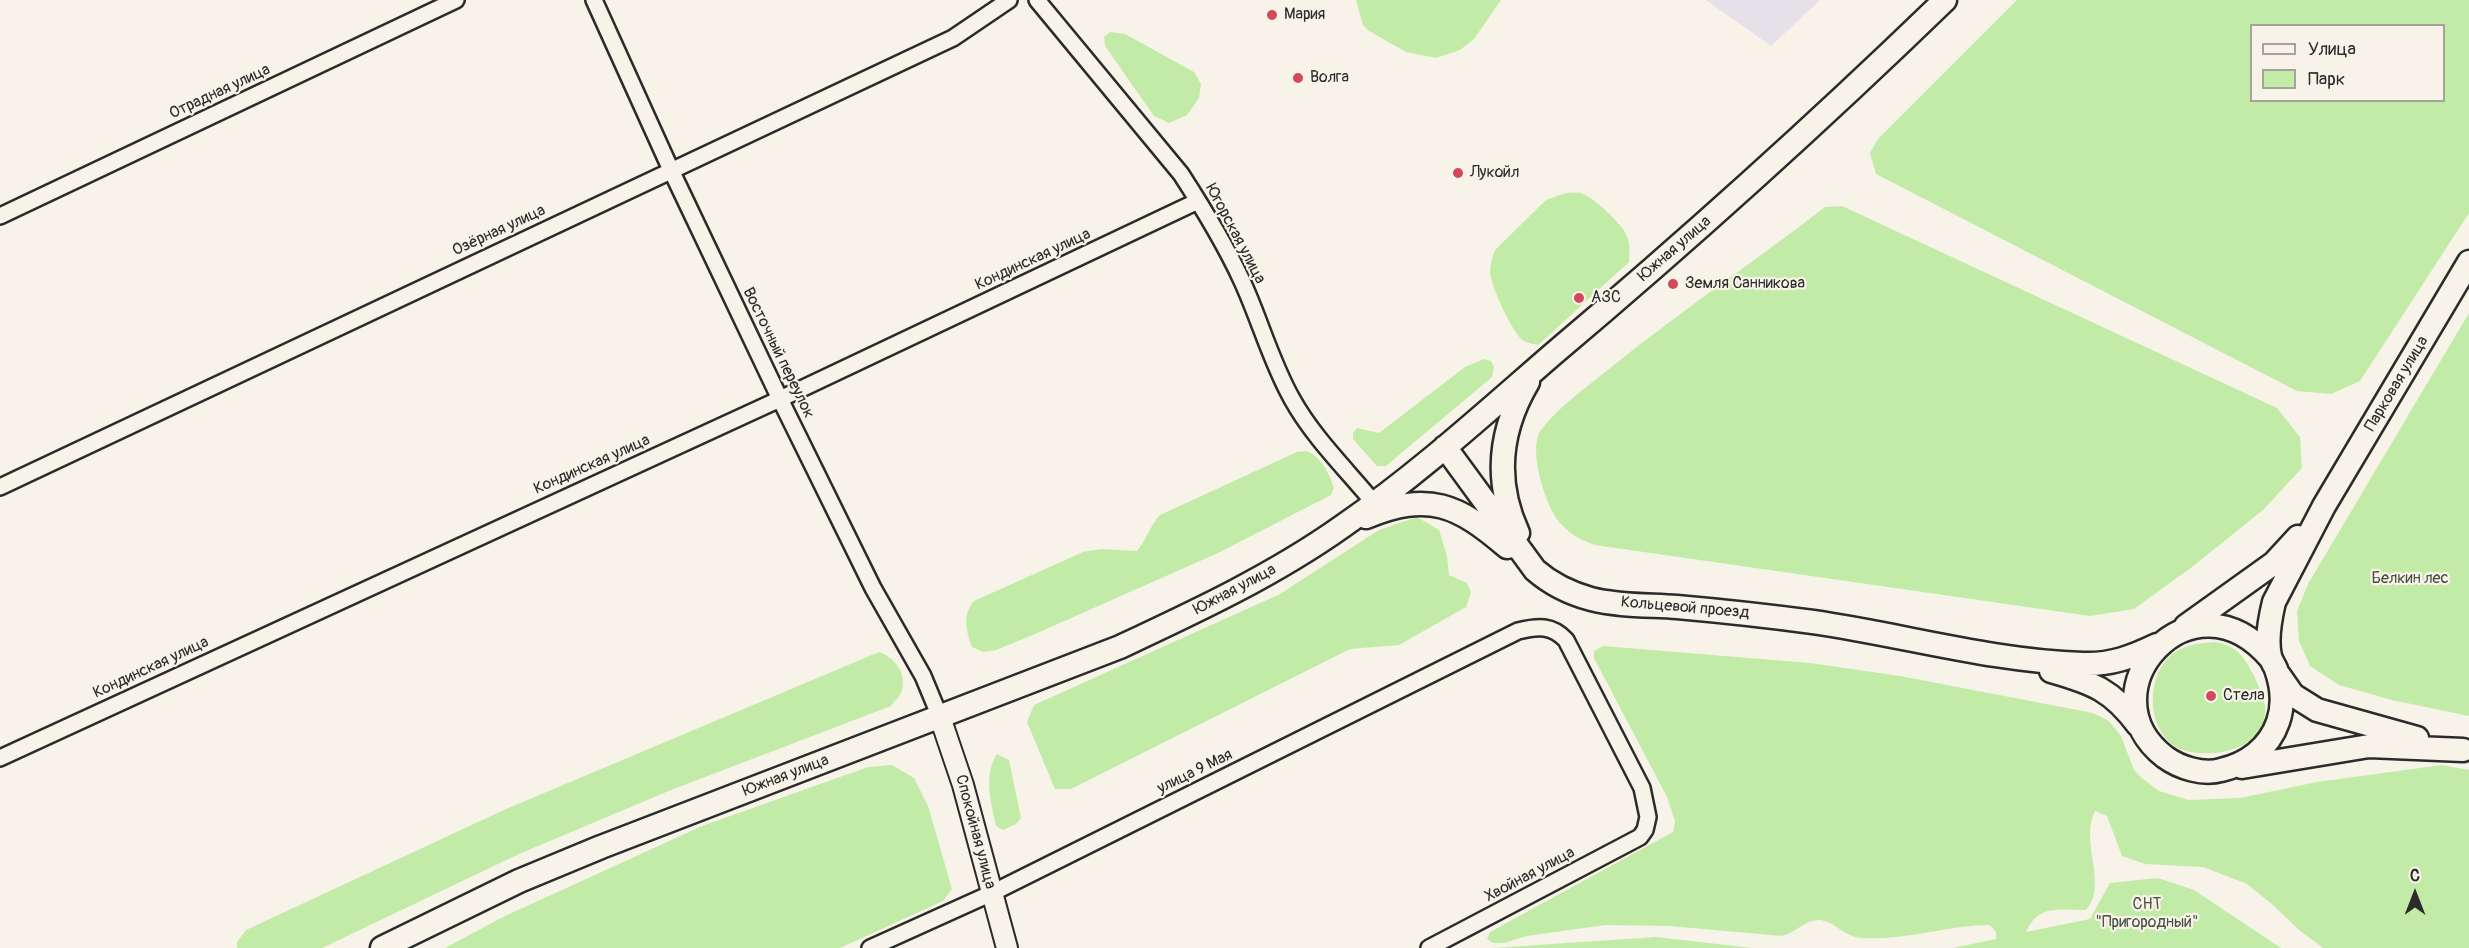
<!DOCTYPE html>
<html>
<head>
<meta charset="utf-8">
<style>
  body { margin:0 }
  #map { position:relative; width:2469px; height:948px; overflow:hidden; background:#f7f3e8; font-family:Pangolin,sans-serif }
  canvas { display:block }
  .legend { position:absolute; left:2250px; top:24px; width:195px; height:78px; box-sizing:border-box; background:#f7f3e8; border:2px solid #a5a39c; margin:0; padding:8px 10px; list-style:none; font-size:18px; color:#2b2b2b }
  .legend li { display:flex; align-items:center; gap:12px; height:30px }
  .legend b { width:30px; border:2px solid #a5a39c }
  .north { position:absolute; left:2385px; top:864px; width:60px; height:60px; -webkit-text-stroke:4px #f7f3e8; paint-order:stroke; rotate:0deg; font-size:16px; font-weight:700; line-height:24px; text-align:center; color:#2b2b2b }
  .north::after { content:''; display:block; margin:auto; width:21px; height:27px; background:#2b2b2b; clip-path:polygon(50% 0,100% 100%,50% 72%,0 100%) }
</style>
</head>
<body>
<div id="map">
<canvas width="2469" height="948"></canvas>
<ul class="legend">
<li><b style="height:8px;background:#f7f3e8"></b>Улица</li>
<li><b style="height:16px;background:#c2eba7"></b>Парк</li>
</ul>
<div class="north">С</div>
</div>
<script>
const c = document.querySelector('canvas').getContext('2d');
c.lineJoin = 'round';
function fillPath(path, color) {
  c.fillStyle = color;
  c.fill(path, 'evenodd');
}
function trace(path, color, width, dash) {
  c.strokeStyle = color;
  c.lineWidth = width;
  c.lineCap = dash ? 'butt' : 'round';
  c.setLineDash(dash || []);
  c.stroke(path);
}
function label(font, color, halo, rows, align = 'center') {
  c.font = font + ' Pangolin,sans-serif';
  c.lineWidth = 4.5;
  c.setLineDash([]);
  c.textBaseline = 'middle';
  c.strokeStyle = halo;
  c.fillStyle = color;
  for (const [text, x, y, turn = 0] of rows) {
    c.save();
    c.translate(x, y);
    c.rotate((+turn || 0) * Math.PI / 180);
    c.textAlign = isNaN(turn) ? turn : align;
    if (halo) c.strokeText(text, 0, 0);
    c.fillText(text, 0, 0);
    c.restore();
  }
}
fillPath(new Path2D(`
  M1706 0H1820L1771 46Z`), '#e6e1e9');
fillPath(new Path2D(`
  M1356 0H1501L1474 39 1460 50 1436 58 1406 52 1369 31 1363 25Z
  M2017 0H2469V213L2360 381 2331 394 2297 391 1876 174 1870 153 1878 139ZM2252 26H2444V100H2252Z
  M1110 32 1125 34 1194 72 1201 84 1199 98 1187 115 1169 123 1154 116 1105 46 1104 37Z
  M1566 193C1571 193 1577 192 1581 193 1591 195 1622 224 1626 234 1630 242 1630 253 1629 262L1538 345C1534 344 1528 343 1524 341 1513 335 1491 286 1490 273 1490 265 1492 257 1495 250L1546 200Z
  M1842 206 2277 408 2300 437 2302 468 2263 510 2192 567 2134 609 2090 616 1595 545C1581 540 1571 535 1561 524 1546 509 1527 448 1541 430 1559 406 1586 388 1609 369 1679 312 1754 262 1825 207Z
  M2469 313V716L2392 700 2339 685 2310 666 2299 641 2297 611 2308 584Z
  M1484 359 1491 361 1494 367 1492 377 1386 466H1377L1353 439V433L1357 428 1379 433 1465 367Z
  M1306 451C1321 456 1329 473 1334 488L1331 495 1218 553 1035 634 996 650 983 652 972 647C966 630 962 616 974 601L1083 552 1101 549 1137 551C1147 539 1150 526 1160 515L1297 452Z
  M1417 517 1439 530 1447 556 1449 575 1467 583 1471 592 1466 607 1399 645 1350 649 1071 789H1055L1027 722 1034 705 1280 594 1379 530Z
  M2215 642C2237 646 2244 656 2254 676 2258 685 2263 695 2265 706 2269 747 2218 759 2187 751 2148 742 2143 683 2169 657 2181 645 2199 643 2215 642Z
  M1603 646 1810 663 1900 676 2093 713 2109 721 2121 736 2134 770 2143 779 2159 791 2189 800 2240 798 2317 782 2442 765 2469 770V948H2323L2299 930 2273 905 2247 884 2203 867 2145 864 2122 856 2107 816 2095 811C2079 842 2109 885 2086 910 2059 910 2038 904 2026 932L2090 919 2110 883 2158 878 2194 890 2281 948H1953L1996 939V932L1990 925C1947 925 1905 941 1862 938 1845 937 1835 922 1820 920 1806 919 1795 933 1782 936L1669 926 1605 925 1527 936 1504 943H1493L1487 939 1490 932 1673 832 1675 821 1667 797 1594 658V651Z
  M879 652C894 657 907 673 902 690 901 696 894 701 891 706L671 790 519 854 322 948H237V942L246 930 506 809Z
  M997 754 1009 760 1021 818 1016 824 1003 830 996 826C991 802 983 776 997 754Z
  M892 765 914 778 928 806 952 889 943 901 840 948H445L505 916 702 826 868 767Z
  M1656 937 1752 948H1493Z`), '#c2eba7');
const minor = new Path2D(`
  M594 0 671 170 780 399 873 588 923 676 940 717
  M1037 0 1181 174C1203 208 1225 244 1242 281 1260 320 1271 362 1292 399 1313 437 1346 469 1374 503
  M0 216 456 0
  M0 487 953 38 1009 0
  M0 758 780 399 1198 201
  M870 948 992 893 1518 631C1538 626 1552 625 1566 640L1642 788 1648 817 1645 830 1640 837 1429 948`);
const tertiary = new Path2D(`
  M940 717 963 785 1007 948`);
const secondary = new Path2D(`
  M1445 447 1535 570C1551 584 1569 593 1591 599 1618 606 1649 605 1677 607 1722 611 1768 616 1813 622 1903 635 1992 661 2083 664 2111 665 2132 657 2157 645
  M1366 517C1429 491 1458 505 1507 547
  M1518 533C1494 481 1499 431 1528 382
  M2186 626 2274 563 2298 537
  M2271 659C2192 565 2081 692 2165 757 2180 768 2203 775 2221 770 2247 764 2269 748 2278 722 2284 705 2282 686 2276 669 2274 664 2271 661 2270 656 2266 639 2270 619 2274 602L2324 506 2469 262
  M2051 671C2093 683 2112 690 2138 725
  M2279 675 2293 695 2317 710 2417 738
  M2242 767 2369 746 2463 750
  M382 948 519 881 601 847 1120 647C1197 611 1274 575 1343 526 1417 475 1484 414 1552 355 1687 241 1818 123 1945 0`);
trace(minor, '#2b2b2b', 20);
trace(tertiary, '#2b2b2b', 24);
trace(secondary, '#2b2b2b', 27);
trace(minor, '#f7f3e8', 15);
trace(tertiary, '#f7f3e8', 20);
trace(secondary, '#f7f3e8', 22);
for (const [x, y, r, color] of [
  [1272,15,6,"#d1495b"],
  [1298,78,6,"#d1495b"],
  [1458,173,6,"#d1495b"],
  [1673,284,6,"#d1495b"],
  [1579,298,6,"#d1495b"],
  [2211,696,6,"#d1495b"]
]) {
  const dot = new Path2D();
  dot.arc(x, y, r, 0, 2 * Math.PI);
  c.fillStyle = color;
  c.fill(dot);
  trace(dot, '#f7f3e8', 2);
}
label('16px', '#2b2b2b', '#f7f3e8', [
  ["Мария",1284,15],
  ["Волга",1310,78],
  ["Лукойл",1470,173],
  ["Земля Санникова",1685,284],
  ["АЗС",1591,298],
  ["Стела",2223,696]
], 'left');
label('16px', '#2b2b2b', '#f7f3e8', [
  ["Отрадная улица",220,92,-25],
  ["Озёрная улица",499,231,-25],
  ["Югорская улица",1235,234,62],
  ["Южная улица",1675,249,-41],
  ["Кондинская улица",1033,260,-25],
  ["Восточный переулок",778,353,64],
  ["Парковая улица",2397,384,-59],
  ["Кондинская улица",592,465,-24],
  ["Южная улица",1235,590,-28],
  ["Кольцевой проезд",1685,608,5],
  ["Кондинская улица",151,668,-25],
  ["улица 9 Мая",1195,772,-26],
  ["Южная улица",786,776,-21],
  ["Спокойная улица",975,832,75],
  ["Хвойная улица",1530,875,-28]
]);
label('16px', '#495144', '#f7f3e8', [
  ["Белкин лес",2410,579],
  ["СНТ",2147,905],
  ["\"Пригородный\"",2147,923]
]);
</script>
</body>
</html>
